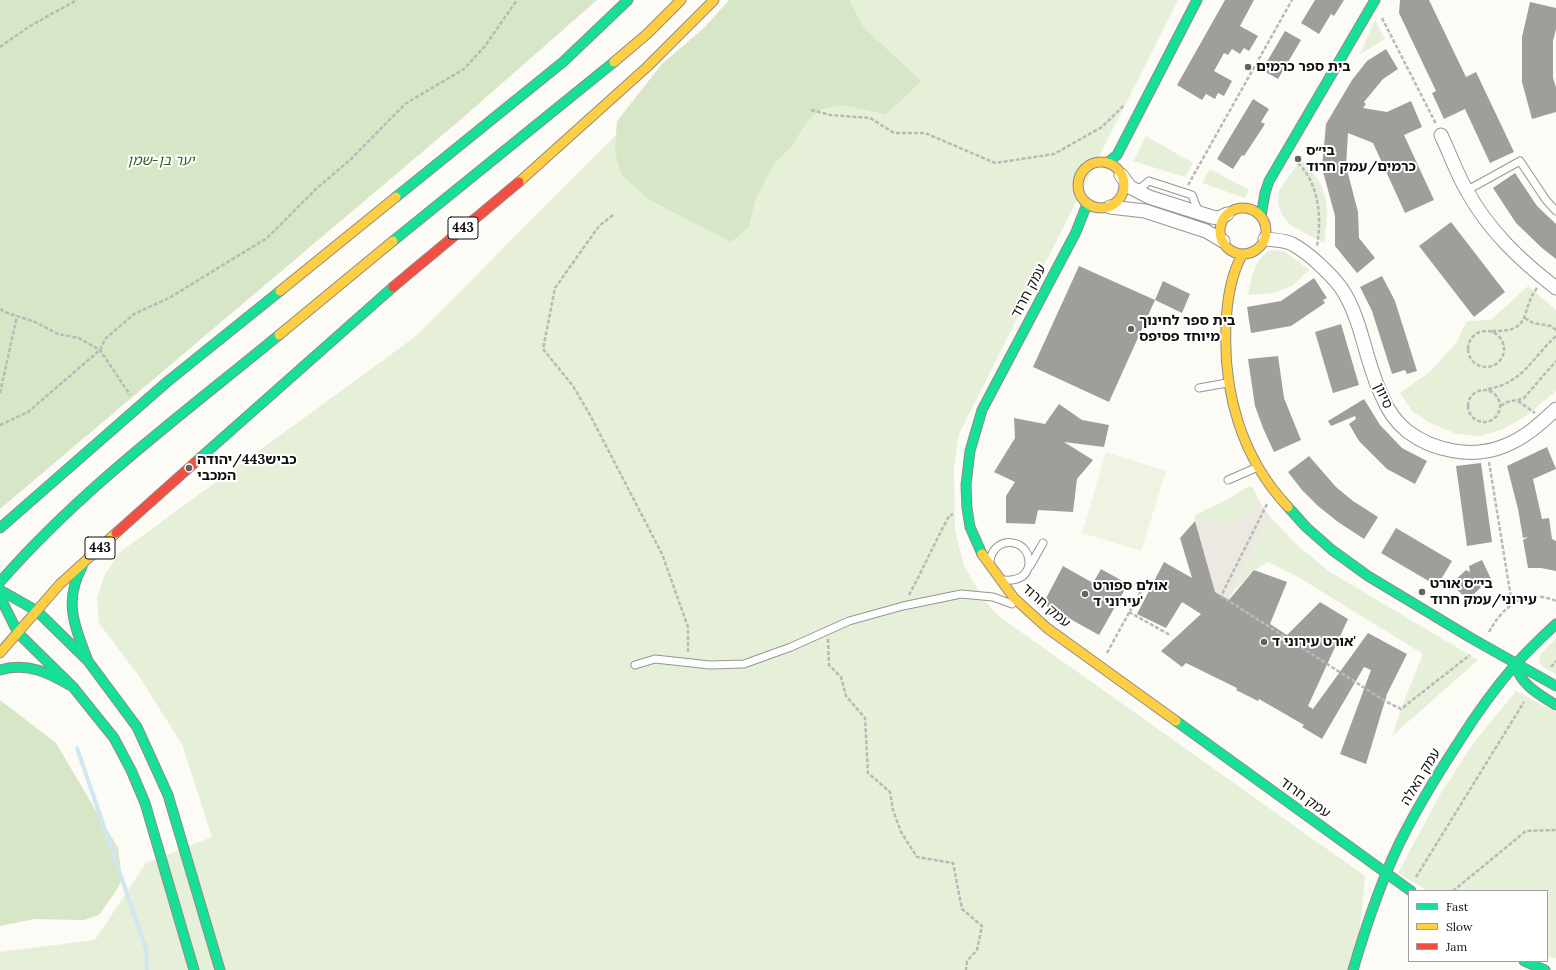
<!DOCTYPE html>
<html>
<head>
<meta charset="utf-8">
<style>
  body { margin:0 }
  #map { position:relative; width:1556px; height:970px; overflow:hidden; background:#fcfbf6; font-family:Lora,serif }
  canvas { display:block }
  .legend { position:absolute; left:1408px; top:890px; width:140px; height:72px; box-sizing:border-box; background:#fff; border:1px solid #9f9f9f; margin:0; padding:5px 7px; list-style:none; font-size:12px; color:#101010 }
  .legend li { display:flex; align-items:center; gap:8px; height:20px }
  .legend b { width:20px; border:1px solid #9f9f9f }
</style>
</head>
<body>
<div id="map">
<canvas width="1556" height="970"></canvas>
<ul class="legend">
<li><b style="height:5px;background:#16e098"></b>Fast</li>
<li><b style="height:5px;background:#ffcf43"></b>Slow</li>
<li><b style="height:5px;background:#f24e42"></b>Jam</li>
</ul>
</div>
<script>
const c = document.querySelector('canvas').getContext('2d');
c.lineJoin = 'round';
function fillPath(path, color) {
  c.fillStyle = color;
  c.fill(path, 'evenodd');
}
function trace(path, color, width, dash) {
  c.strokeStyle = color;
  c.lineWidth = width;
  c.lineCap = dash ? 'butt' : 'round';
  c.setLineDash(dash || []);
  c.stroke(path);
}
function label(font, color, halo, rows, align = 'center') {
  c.font = font + ' Lora,"Noto Sans Hebrew",serif';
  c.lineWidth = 4;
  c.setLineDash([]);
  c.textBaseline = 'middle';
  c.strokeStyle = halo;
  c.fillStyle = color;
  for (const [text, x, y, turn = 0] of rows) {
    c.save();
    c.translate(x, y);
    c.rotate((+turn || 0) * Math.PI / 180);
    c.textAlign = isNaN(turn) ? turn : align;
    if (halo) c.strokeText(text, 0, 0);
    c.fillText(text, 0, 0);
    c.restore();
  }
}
fillPath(new Path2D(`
  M750 0H1178L959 434 954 468 955 530 964 566 985 601 1000 617 1365 876 1356 970H0V952L95 940 146 863 212 837 182 744 138 675 99 623 97 599 105 574 120 552 415 337Z
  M1375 20 1385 39 1360 54Z
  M1146 136 1193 163 1185 177 1133 161Z
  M1301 159C1329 188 1330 204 1324 243L1290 225 1282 214 1278 204 1279 191Z
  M1210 169 1249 190 1245 198 1202 183Z
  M1270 250 1284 251 1309 270 1292 286 1273 293 1248 295C1253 274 1252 263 1270 250Z
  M1528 286 1556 310V391L1526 416 1503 429 1480 436 1457 434 1430 423 1412 411 1400 393 1431 371 1456 343 1467 321 1491 320Z
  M1249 486 1252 487 1259 500 1237 526 1195 521V515L1230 498Z
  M1270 517 1299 547 1330 572 1478 660 1392 736 1401 709 1423 654 1300 578 1268 562 1254 570 1234 591Z
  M1556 638V674L1544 668 1539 662 1540 655Z
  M1516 691 1556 712V958L1547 956V891H1428L1398 873 1441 793 1475 741Z`), '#e6efd8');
fillPath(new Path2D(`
  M0 0H597L459 121 0 509Z
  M729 0H849L864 28 921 81 903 99 885 114 842 105 822 109 808 120 791 147 773 165 755 201 749 227 731 242 648 199 621 174 617 160 615 148 617 121 662 64 705 27Z
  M0 700 56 743 118 848 122 879 116 891 99 915 84 920 34 919 0 926Z`), '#d7e6c7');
fillPath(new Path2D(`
  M1106 452 1166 471 1141 551 1082 533Z`), '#eff4e2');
fillPath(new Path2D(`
  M1259 500 1270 517 1229 600 1215 592 1195 521 1237 526Z`), '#ece9e2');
trace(new Path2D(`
  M77 748 146 949 147 970`), '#d0e7f2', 4);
fillPath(new Path2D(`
  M1225 0H1254L1240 26 1258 36 1249 51 1244 48 1240 54 1232 49 1228 55 1224 53 1214 71 1232 81 1224 96 1218 93 1215 99 1206 94 1202 100 1177 85Z
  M1315 0H1344L1334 16 1331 14 1319 34 1301 23Z
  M1400 0H1429L1466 77 1476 72 1514 152 1490 163 1465 109 1444 119 1432 93 1436 91 1399 13Z
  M1530 2 1556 8V29L1553 41V78L1556 87V112L1532 119 1522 82V37Z
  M1285 31 1301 40 1278 79 1262 70Z
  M1386 49 1398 69 1383 79 1364 102 1366 104 1363 108 1387 112 1411 101 1422 127 1404 135 1434 200 1405 213 1373 143 1348 133 1346 166 1358 212 1359 238 1375 258 1357 273 1335 246V216L1322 168 1326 124 1352 80 1367 61Z
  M1253 99 1269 109 1261 122 1265 124 1244 156 1242 155 1233 169 1217 159Z
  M1515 173 1537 206 1556 224V259L1542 248 1516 223 1493 188Z
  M1451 222 1505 292 1474 317 1419 246Z
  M1079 266 1155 300 1109 402 1033 367Z
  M1382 276 1395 301 1417 371 1407 374 1405 370 1392 374 1372 311 1360 287Z
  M1314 278 1327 298 1323 300 1325 303 1291 326 1251 333 1247 307 1281 301Z
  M1163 281 1190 294 1182 313 1155 300Z
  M1341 324 1359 385 1333 393 1315 332Z
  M1278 356 1284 398 1301 440 1274 452 1263 428 1255 406 1248 359Z
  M1364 399 1380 425 1402 448 1427 461 1415 484 1387 469 1359 441 1349 424 1356 419 1355 416 1331 426 1328 421Z
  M1059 404 1082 420 1109 425 1104 447 1064 442 1093 460 1077 479 1073 512 1038 510 1035 524 1006 523V496L1015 482 994 472 1015 438 1014 418 1045 424Z
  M1547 447 1556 469 1533 479 1542 519 1549 518 1552 539 1556 541V571L1541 568H1528L1523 540 1528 537 1523 538 1518 509 1507 466Z
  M1309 456 1336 487 1353 501 1378 517 1364 539 1338 522 1318 506 1302 490 1288 472Z
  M1481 463 1492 542 1467 546 1456 466Z
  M1195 521 1215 592 1229 600 1254 570 1287 582 1270 624 1287 635 1320 602 1348 619 1308 706 1313 709 1368 633 1407 654 1387 694 1366 764 1340 754 1371 670 1364 667 1322 739 1302 727 1304 725 1259 699 1258 701 1236 690 1237 688 1186 663 1182 667 1161 651 1201 614 1182 602 1166 628 1137 614 1164 562 1192 578 1180 538Z
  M1396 528 1452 561 1437 586 1381 553Z
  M1482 560 1492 581 1483 585 1468 600 1451 584 1466 570 1470 572 1469 566Z
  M1063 566 1093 583 1101 569 1128 584 1099 635 1043 604Z`), '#a09e9b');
const lane = new Path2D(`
  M1137 191 1149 181 1192 195 1199 213
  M1466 191 1520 161 1546 200 1556 211
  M1199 388 1227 383
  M1228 480 1258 467
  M990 561C993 535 1030 537 1029 564 1027 578 1016 581 1003 580
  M1030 566 1043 543
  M635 665 655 659 710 665 744 664 791 647 849 621 903 606 961 594 993 597 1012 604`);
const street = new Path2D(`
  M1441 135C1450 154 1457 174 1467 191 1489 231 1521 261 1556 288
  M1121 175 1130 187 1149 197 1212 217 1219 218 1227 214
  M1110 207 1145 211 1206 231 1223 241
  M1265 239C1273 240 1285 240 1292 244 1308 252 1336 278 1345 294 1363 325 1366 364 1382 396 1387 409 1396 422 1407 431 1433 451 1473 459 1504 446 1525 438 1540 424 1556 409`);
const fast = new Path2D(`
  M1107 163 1117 155 1197 0
  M396 197 563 62 628 0
  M1261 216 1265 193 1269 181 1375 0
  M393 241 614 62
  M200 458 393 287
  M1288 507 1306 527 1332 550 1368 576 1471 638 1556 686
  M0 528 167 382 280 291
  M982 554 970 527 967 508 966 485 970 451 982 410 1076 232 1087 204
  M82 567C63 602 75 627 88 661
  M0 582C82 488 183 414 279 335
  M0 590 37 611 88 661 137 727 168 795 220 970
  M0 597 18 633 73 687 114 738 131 770 145 803 194 970
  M1515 664C1521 685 1538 694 1556 705
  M0 670C29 662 49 673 73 687
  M1176 721 1411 891
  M1524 961 1545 970
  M1353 970C1366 926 1380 883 1400 842 1417 808 1437 775 1458 743 1475 716 1494 689 1515 665 1528 650 1542 637 1556 624`);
const slow = new Path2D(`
  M614 62 647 34 681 0
  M1078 185a23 23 0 1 1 46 0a23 23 0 1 1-46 0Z
  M519 182 647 67 714 0
  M1220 231a23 23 0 1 1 46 0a23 23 0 1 1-46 0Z
  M1249 253 1242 255C1230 277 1227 301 1226 325 1223 392 1241 457 1288 507
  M280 291 396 197
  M279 335 393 241
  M982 554 1014 598 1047 628 1176 721
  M0 653 60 584 116 533`);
const jam = new Path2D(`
  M393 287 519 182
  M116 533 200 458`);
trace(lane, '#969694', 9);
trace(street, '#969694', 15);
trace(fast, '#8d8c8a', 11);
trace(slow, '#8d8c8a', 11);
trace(jam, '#8d8c8a', 11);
trace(new Path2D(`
  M1382 18 1436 124
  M0 47 30 26 77 0
  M811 110 830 115 870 118 894 133H925L995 163 1054 154 1102 127 1124 105
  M1298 163C1319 184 1322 217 1317 246
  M1188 185 1292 0
  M613 215 599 226 555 288 543 349 573 386 590 415 662 554 688 627V653
  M0 309 5 312 35 322 58 334 79 338 100 350 130 395
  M1525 318 1533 323 1551 326 1556 330
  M1468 349a18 18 0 1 1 36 0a18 18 0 1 1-36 0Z
  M1492 331C1534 332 1519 312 1537 288
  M1488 389C1523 383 1532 358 1556 336
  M1468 406a16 16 0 1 1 32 0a16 16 0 1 1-32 0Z
  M0 393 17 316
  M1518 401 1535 413
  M1501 406C1509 399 1515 402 1524 398L1556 361
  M0 425 28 412 100 350 105 339 134 314 169 298 267 238 316 189 351 159 405 104 464 69 485 46 517 0
  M1489 462 1512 604
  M1267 504 1221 596 1385 701 1401 709 1470 655
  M909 595C923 569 935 542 949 516L953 514
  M1129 612 1170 635
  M1489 632C1503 606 1526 588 1556 601
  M828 639 829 665 841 677 846 696 865 718 868 773 890 792 893 810 901 832 917 857 953 863 962 909 982 926 977 950 967 961 966 970
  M1107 653 1148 578
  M1551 667 1556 661
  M1416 877 1524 702
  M1453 891 1526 831 1556 830`), '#b9b9b8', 2.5, [4, 2]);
trace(lane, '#fffefe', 7);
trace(street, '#fffefe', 13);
trace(fast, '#16e098', 9);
trace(slow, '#ffcf43', 9);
trace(jam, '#f24e42', 9);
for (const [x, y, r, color] of [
  [1248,67,4,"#636260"],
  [1298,159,4,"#636260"],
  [1131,329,4,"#636260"],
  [189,468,4,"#636260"],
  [1422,592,4,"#636260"],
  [1085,594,4,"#636260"],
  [1264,642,4,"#636260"]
]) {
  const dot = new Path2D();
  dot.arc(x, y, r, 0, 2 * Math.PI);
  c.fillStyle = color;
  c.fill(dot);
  trace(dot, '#fff', 1.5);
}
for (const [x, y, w] of [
  [463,228,30],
  [100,548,30]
]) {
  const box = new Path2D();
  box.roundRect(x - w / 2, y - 11, w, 22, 3);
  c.fillStyle = '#fff';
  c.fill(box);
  trace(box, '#101010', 1);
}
label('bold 13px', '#101010', null, [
  ["443",463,228],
  ["443",100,548]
]);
label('bold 14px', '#101010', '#fff', [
  ["בית ספר כרמים",1256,67],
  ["בי״ס",1306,151],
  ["כרמים/עמק חרוד",1306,167],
  ["בית ספר לחינוך",1139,321],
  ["מיוחד פסיפס",1139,337],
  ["כביש443/יהודה",197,460],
  ["המכבי",197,476],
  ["בי״ס אורט",1430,584],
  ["עירוני/עמק חרוד",1430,600],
  ["אולם ספורט",1093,586],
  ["עירוני ד'",1093,602],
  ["אורט עירוני ד'",1272,642]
], 'left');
label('italic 14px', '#346226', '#fff', [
  ["יער בן-שמן",161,161]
]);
label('14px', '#101010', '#fff', [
  ["עמק חרוד",1029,291,-62],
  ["סיוון",1383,396,65],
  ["עמק חרוד",1046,606,41],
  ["עמק האלה",1421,777,-59],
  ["עמק חרוד",1305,798,36]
]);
</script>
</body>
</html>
